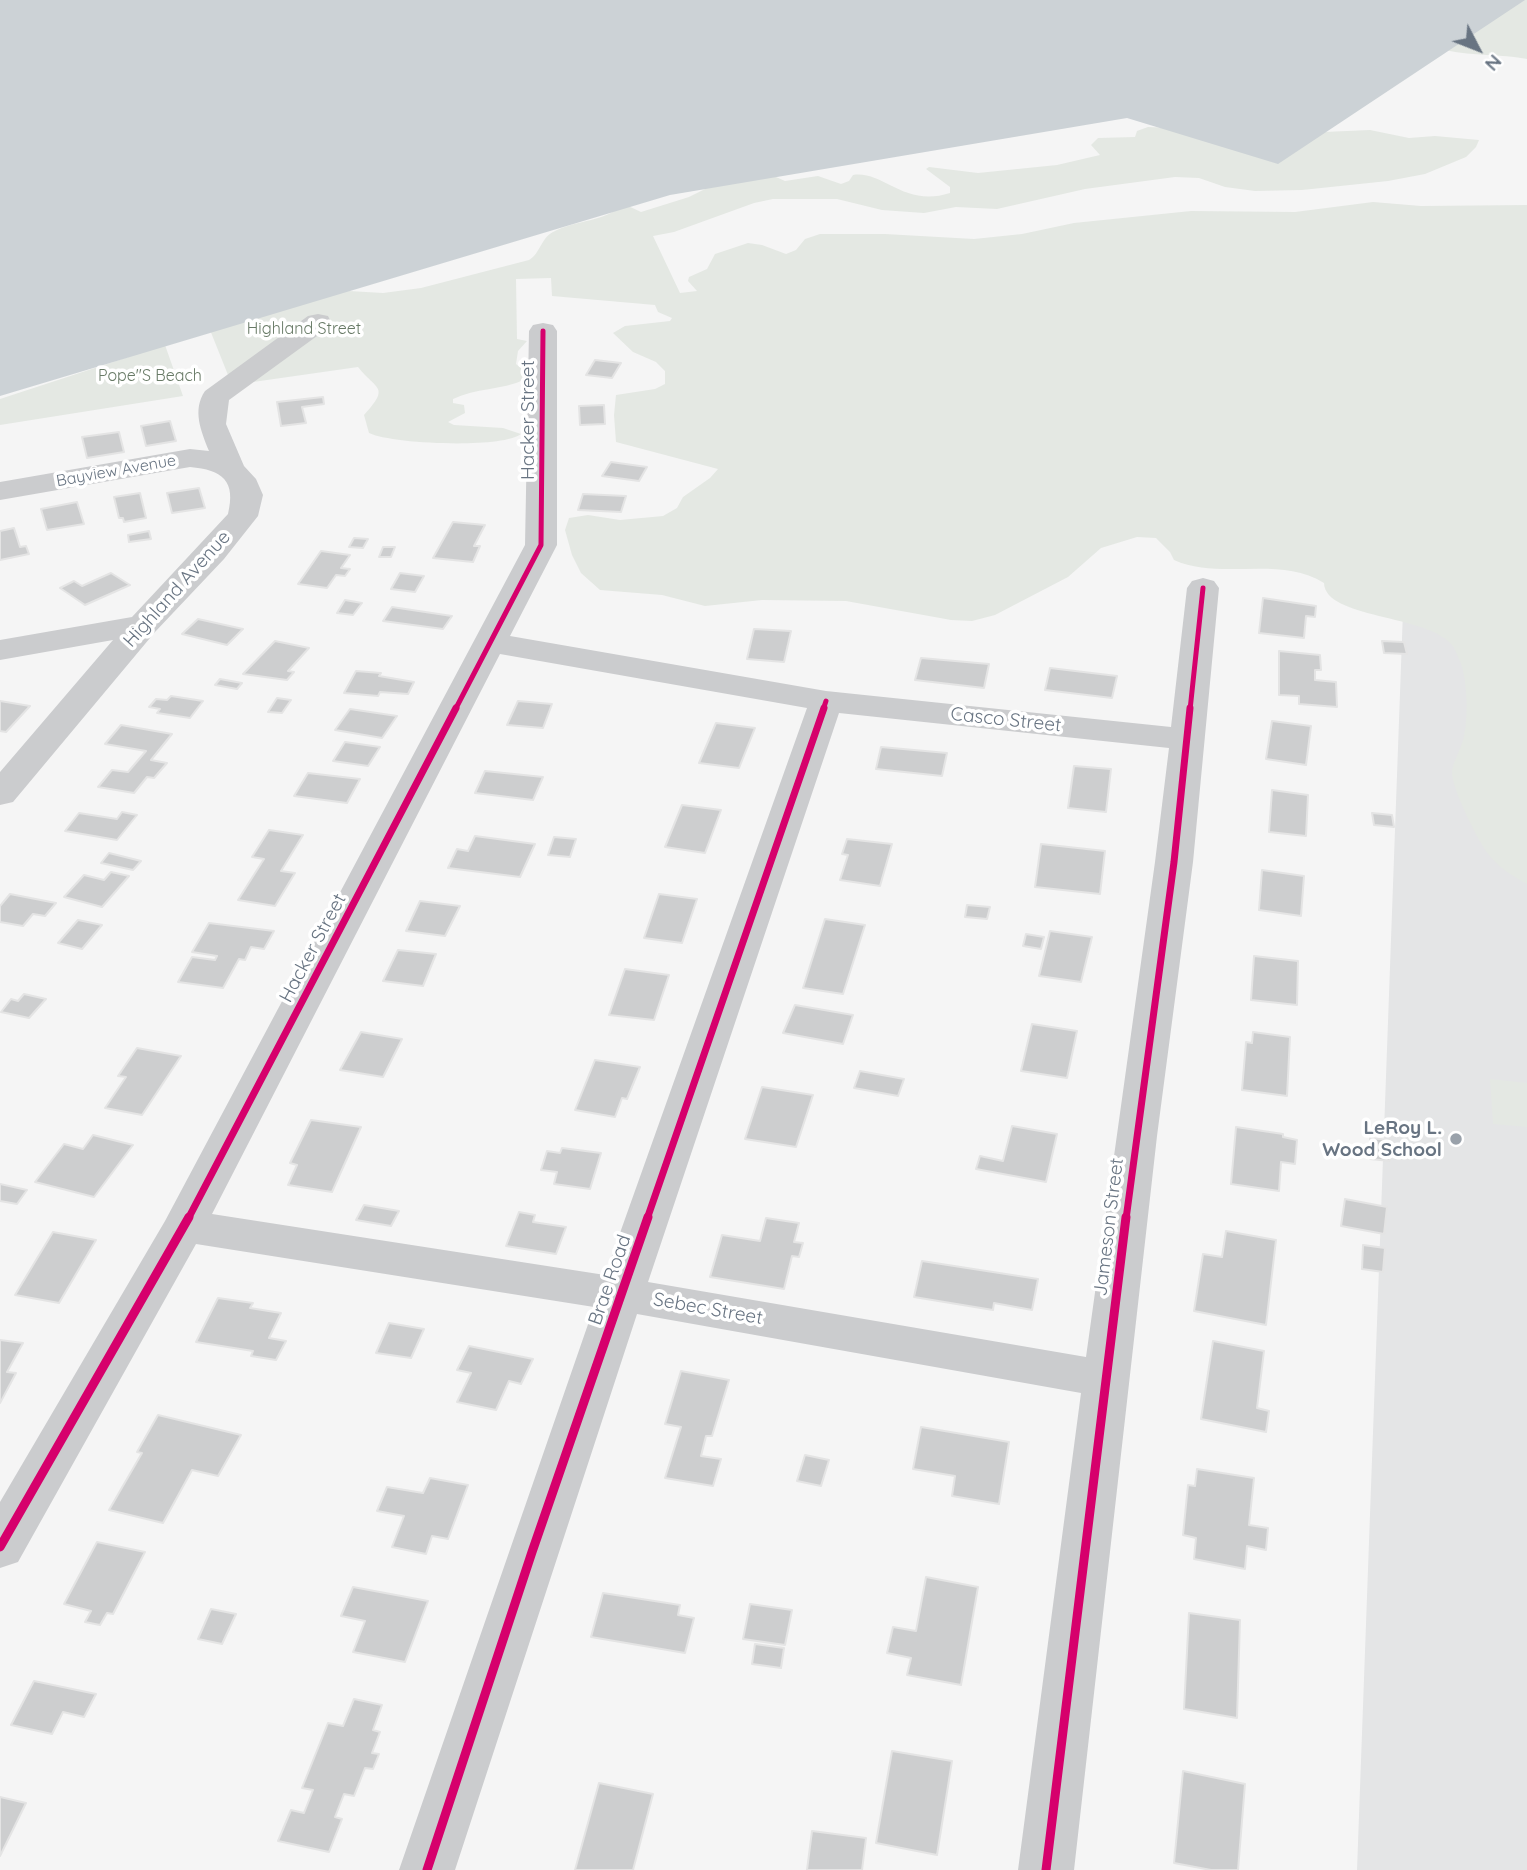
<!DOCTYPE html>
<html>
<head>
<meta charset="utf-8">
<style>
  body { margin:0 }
  #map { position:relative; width:1527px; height:1870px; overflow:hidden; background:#f5f5f5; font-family:Quicksand,sans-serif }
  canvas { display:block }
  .north { position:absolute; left:1443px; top:14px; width:70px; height:70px; -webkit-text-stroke:5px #fff; paint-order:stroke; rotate:132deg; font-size:19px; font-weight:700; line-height:28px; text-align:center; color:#687482 }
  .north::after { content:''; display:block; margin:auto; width:24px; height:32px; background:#687482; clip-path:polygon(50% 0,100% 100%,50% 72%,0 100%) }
</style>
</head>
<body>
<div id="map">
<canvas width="1527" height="1870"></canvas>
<div class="north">N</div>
</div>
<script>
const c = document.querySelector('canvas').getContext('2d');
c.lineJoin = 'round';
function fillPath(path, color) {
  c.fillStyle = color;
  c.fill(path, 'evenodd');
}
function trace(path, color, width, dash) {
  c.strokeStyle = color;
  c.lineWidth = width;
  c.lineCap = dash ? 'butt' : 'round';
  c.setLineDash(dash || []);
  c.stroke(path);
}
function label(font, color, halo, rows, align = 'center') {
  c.font = font + ' Quicksand,sans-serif';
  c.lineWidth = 7;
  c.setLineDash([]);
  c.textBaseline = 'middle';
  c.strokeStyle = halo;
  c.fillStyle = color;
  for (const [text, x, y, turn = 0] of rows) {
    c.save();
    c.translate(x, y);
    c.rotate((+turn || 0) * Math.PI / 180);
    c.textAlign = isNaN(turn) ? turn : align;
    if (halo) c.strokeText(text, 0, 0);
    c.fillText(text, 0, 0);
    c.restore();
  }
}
fillPath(new Path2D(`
  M1411 392 1527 408V1870H1357Z`), '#e4e5e6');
fillPath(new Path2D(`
  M1410 0H1527V59C1506 54 1452 56 1439 47 1430 41 1417 11 1410 0Z
  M1148 127 1301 133 1370 130 1409 138 1435 136 1479 140 1476 147 1466 157 1425 174 1388 181 1302 190 1255 191 1225 187 1199 178 1175 177 1085 189 997 209 956 207 924 213 882 210 837 199H773L754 203 674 232 653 236 680 293 697 291 688 281 689 277 707 269 715 254 748 243 762 245 786 254 796 250 805 239 820 234H885L974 239 1022 234 1074 223 1191 211 1295 212 1373 202 1421 206 1527 205V884C1513 876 1499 868 1489 855 1479 843 1452 789 1452 773 1452 764 1459 753 1462 743 1469 723 1468 678 1459 659 1457 655 1455 648 1452 645 1427 614 1325 619 1324 583 1279 555 1221 581 1174 560L1170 552 1156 538 1137 537 1101 548 1068 577 995 615 972 621 951 620 846 601 762 600 705 606 662 595 600 590 581 573 572 555 565 530 569 518 588 515 620 520 663 516 677 508 683 497 710 478 718 469 616 442 614 415 616 395 655 389 665 384V371L656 362 633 352 613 333 625 326 670 321 672 318 658 312 655 305 552 296 551 278 516 279 517 339 527 341 518 351 516 364 522 369 524 380C501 390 476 388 453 399V403L464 405 465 413 448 422 454 425 503 428 521 434C502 449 391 444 369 433L364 415C391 386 376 390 358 367L232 385 200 305 349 291 383 293 421 288 529 260C540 254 541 238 553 232 578 219 603 223 624 204L641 212 689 197 723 180 765 172 785 181 818 176 841 184 849 181 853 175C883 170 904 208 950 193V187L926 169 929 167 978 173 1057 165 1100 155 1091 145 1098 138 1135 137 1137 131Z
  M165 345 183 396 0 425V399Z
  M1490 1079 1527 1083V1127L1493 1124Z`), '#e4e8e3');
fillPath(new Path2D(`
  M0 0H1525L1278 164 1127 118 670 195 0 396Z`), '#ccd2d6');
const building = new Path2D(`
  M595 360 621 363 612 378 586 375Z
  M323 397 324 404 302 407 306 423 281 426 277 402Z
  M604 405 605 424 580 425 579 406Z
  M170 421 176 441 146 446 141 426Z
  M119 432 124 452 87 458 82 437Z
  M611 462 647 467 639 481 602 476Z
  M199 488 205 508 172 513 167 493Z
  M140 493 146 518 124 522 123 518H119L114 497Z
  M583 494 626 496 621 512 578 510Z
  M77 502 84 524 47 530 41 509Z
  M453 522 485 525 474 546H480L473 562 433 558Z
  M14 528 20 547 26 546 29 554 0 560V531Z
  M149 531 151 539 129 542 128 535Z
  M354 538 368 539 363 548 349 547Z
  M383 547H395L391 557H379Z
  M321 551 350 555 341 568 350 569 345 576 336 575 327 588 298 584Z
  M111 573 130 585 85 605 60 588 74 581 82 586Z
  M400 573 424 576 415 592 391 589Z
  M1263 598 1316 606 1315 617 1306 616 1304 638 1259 633Z
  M345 600 362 603 353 615 337 613Z
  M392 607 452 616 443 629 383 621Z
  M198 619 243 629 227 645 182 634Z
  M754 629 791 631 784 662 747 659Z
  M275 641 309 648 288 671 294 672 287 680 243 674Z
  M1382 641 1404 642 1407 654 1384 653Z
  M1279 651 1320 655 1321 670H1315V680L1336 682 1337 707 1299 704V696L1279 695Z
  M921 658 989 664 984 688 915 680Z
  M1050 668 1117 676 1112 698 1045 690Z
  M356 671 381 673 379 676 414 682 408 694 380 692 378 696 344 693Z
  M220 679 242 683 237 689 215 685Z
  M171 696 203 701 190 718 157 713 160 709 149 707 156 699 167 700Z
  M277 698 291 700 282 713 268 712Z
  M0 701 30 706 6 732 0 731Z
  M518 701 552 704 543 728 507 725Z
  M350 709 397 716 382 738 335 730Z
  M1272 721 1311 726 1306 765 1266 759Z
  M716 723 755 728 739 768 699 763Z
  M121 725 172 734 151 760 167 763 154 778 147 777 134 793 98 787 112 770 128 772 146 751 105 744Z
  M345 742 380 747 368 766 333 761Z
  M881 747 947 753 942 776 876 769Z
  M1074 766 1111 769 1106 812 1068 808Z
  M485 771 543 777 533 800 475 793Z
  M308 773 360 779 347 803 294 796Z
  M1272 790 1308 795 1306 836 1269 832Z
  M682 805 721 810 705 853 665 847Z
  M122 812 137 815 117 840 65 831 79 813 117 819Z
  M1372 813 1392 815 1394 827 1374 825Z
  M269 830 303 835 281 871 295 873 275 906 238 900 264 859 252 857Z
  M475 836 535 844 520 877 448 868 457 849 468 851Z
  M554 837 576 839 570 857 548 855Z
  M847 839 892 844 880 886 840 880 848 855 842 854Z
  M1041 844 1105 851 1100 894 1035 887Z
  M109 853 141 861 133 870 101 863Z
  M1262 870 1304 876 1301 916 1259 910Z
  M111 872 129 876 102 907 64 897 84 875 104 880Z
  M10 894 56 903 45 916 33 914 23 926 0 922V906Z
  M659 894 697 899 682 943 644 938Z
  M420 901 460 906 445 936 406 931Z
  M967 905 990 907 987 919 965 917Z
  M825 919 865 925 843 994 803 988Z
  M78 920 102 925 82 949 58 943Z
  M209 923 274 931 264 949 251 947 245 960 239 959 223 988 178 982 192 957 215 960 217 956 192 952Z
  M1050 931 1092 937 1081 982 1039 976Z
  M1026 934 1044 937 1041 949 1023 946Z
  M398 950 436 954 423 986 383 981Z
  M1254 956 1298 961 1297 1005 1251 1000Z
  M625 969 669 975 654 1020 609 1015Z
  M24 994 46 999 29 1018 1 1012 11 999 18 1001Z
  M795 1005 853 1015 843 1044 783 1033Z
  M1032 1024 1077 1031 1067 1078 1021 1071Z
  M361 1032 402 1039 383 1077 340 1070Z
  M1253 1032 1290 1037 1287 1096 1242 1090 1246 1042 1252 1043Z
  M137 1048 181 1056 142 1115 105 1108 126 1077 118 1076Z
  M595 1060 640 1067 627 1099 622 1098 615 1117 575 1110Z
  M860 1071 904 1079 898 1096 854 1088Z
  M762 1087 813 1095 796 1147 745 1139Z
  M311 1120 361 1127 332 1192 288 1185 297 1165 290 1163Z
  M1012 1126 1057 1134 1046 1182 976 1169 980 1156 1003 1161Z
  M1236 1127 1283 1134V1137L1297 1140 1295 1164 1281 1162 1279 1191 1231 1184Z
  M93 1135 133 1145 94 1197 35 1182 64 1144 83 1149Z
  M1370 1138 1389 1140 1390 1161 1370 1159Z
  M562 1148 601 1153 590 1189 554 1184 557 1172 541 1170 547 1151 560 1153Z
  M0 1184 27 1190 17 1204 0 1201Z
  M1345 1199 1387 1207 1384 1234 1341 1226Z
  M364 1205 399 1211 391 1226 356 1220Z
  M519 1212 535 1215 533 1222 566 1227 556 1254 506 1246Z
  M766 1218 799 1223 794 1242 803 1243 799 1257 792 1256 784 1289 710 1277 722 1235 760 1241Z
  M1226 1231 1276 1240 1266 1325 1194 1311 1203 1254 1222 1257Z
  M53 1232 96 1240 59 1303 15 1295Z
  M1363 1245 1385 1248 1383 1272 1362 1269Z
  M922 1261 1038 1279 1032 1310 994 1303 993 1310 914 1297Z
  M218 1298 253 1303 250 1308 281 1313 269 1338 286 1341 276 1360 251 1356 253 1351 196 1342Z
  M389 1323 424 1329 411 1358 376 1353Z
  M0 1340 23 1343 7 1372 16 1373 0 1403Z
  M1213 1341 1264 1351 1257 1408 1269 1411 1266 1432 1201 1419Z
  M469 1346 533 1359 521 1384 509 1381 496 1410 457 1402 471 1373 457 1370Z
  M681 1371 729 1380 712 1436H706L701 1456 721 1459 713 1486 665 1478 681 1427 665 1424Z
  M158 1415 241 1435 218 1476 192 1470 163 1523 109 1510 142 1453 137 1452Z
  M921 1427 1009 1442 999 1504 952 1496 955 1476 913 1469Z
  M805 1455 829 1460 821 1486 797 1481Z
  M1197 1469 1254 1478 1249 1525 1268 1528 1266 1550 1247 1546 1245 1569 1194 1559 1196 1538 1183 1535 1188 1485 1195 1486Z
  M430 1478 468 1485 448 1539 432 1536 426 1554 392 1547 404 1516 377 1511 387 1487 423 1493Z
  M97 1542 145 1552 113 1614 107 1613 100 1625 85 1622 91 1611 64 1604Z
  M926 1577 978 1587 961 1685 907 1675 911 1658 887 1653 893 1627 916 1631Z
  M353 1587 428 1601 405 1662 353 1652 365 1621 341 1616Z
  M603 1593 680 1605 678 1615 694 1618 685 1653 591 1637Z
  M750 1604 792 1610 785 1645 743 1639Z
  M211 1609 236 1614 222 1644 198 1639Z
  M1189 1613 1240 1620 1237 1718 1184 1709Z
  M755 1644 784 1648 781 1668 752 1664Z
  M34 1681 96 1694 84 1717 63 1712 52 1734 11 1725Z
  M354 1699 382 1705 373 1730 380 1732 372 1753 379 1754 373 1769 365 1768 354 1796 344 1794 335 1817 342 1819 329 1852 278 1841 291 1810 304 1813 313 1790 302 1788 328 1723 343 1726Z
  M892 1751 952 1761 937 1855 876 1843Z
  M1183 1771 1245 1784 1238 1870H1211L1174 1863Z
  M599 1783 653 1794 633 1870H575Z
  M0 1797 26 1803 0 1856Z
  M812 1831 866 1838 862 1870H807Z`);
fillPath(building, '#cdcecf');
trace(building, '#e4e4e4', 2);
fillPath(new Path2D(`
  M318 314 328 316 331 322 328 328 229 400 226 424 244 466 256 479 263 495 258 516 224 559 155 632 13 802 0 805V772L113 640 0 660V640L132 617 228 514C236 481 223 470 190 467L0 500V482L190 449 209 451C201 431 192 410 205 391L308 316Z
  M543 323 553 325 557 331V545L510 636 826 691 1171 727 1187 588 1192 581 1203 578 1214 581 1219 588 1193 862 1157 1136 1074 1870H1018L1081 1393 637 1314 455 1870H399L594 1307 196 1244 18 1562 0 1568V1502L165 1221 525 545 529 331 533 325ZM500 654 807 708 605 1275 212 1214ZM839 713 1169 748 1155 862 1086 1357 648 1282Z`), '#cbccce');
trace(new Path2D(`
  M455 710 541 545 543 331
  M823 710 826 701
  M1190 710 1203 588`), '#d6006c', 5);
trace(new Path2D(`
  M188 1219 456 708
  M647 1219 824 708
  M1126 1219 1174 862 1190 708`), '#d6006c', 7);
trace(new Path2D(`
  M0 1547 189 1217
  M427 1870 532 1552 648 1217
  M1046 1870 1126 1217`), '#d6006c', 9);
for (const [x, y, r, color] of [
  [1456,1139,7,"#99a1aa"]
]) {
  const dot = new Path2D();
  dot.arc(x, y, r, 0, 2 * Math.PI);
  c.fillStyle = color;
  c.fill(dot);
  trace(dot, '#fff', 2.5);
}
label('16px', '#687a66', '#fff', [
  ["Highland Street",304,329],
  ["Pope\"S Beach",150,376]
]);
label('16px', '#687482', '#fff', [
  ["Bayview Avenue",116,471,-10]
]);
label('19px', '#687482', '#fff', [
  ["Hacker Street",528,420,-90],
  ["Highland Avenue",177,589,-48],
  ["Casco Street",1006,720,6],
  ["Hacker Street",313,948,-62],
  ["Jameson Street",1109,1227,-83],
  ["Brae Road",610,1280,-71],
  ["Sebec Street",708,1309,10]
]);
label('bold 19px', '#687482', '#fff', [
  ["LeRoy L.",1442,1128],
  ["Wood School",1442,1150]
], 'right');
</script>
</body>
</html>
